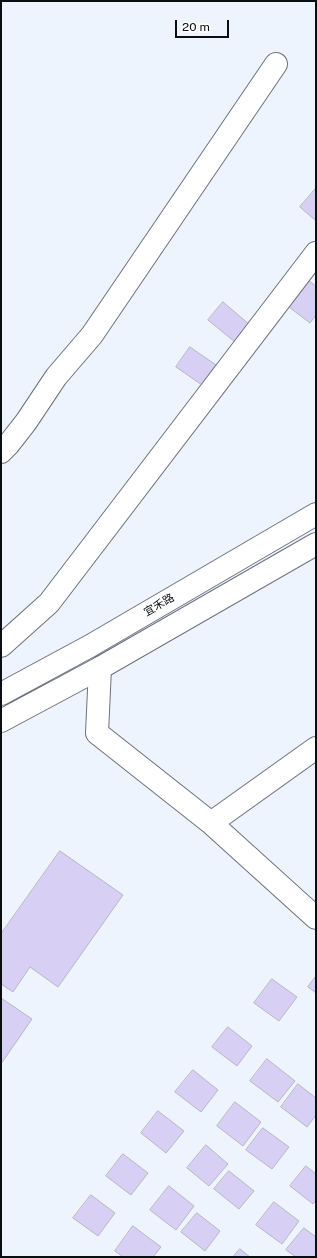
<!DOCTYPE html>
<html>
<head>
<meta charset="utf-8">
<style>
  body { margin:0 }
  #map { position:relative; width:317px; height:1258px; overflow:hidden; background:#eef4fd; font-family:"Public Sans",sans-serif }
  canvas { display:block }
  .frame { position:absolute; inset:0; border:2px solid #0a0d12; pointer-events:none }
  .scale { position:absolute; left:175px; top:20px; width:54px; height:18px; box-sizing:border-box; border:2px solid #0a0d12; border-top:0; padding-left:5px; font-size:12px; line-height:14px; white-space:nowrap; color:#0a0d12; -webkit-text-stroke:3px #fff; paint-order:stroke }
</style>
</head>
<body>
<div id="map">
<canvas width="317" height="1258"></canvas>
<div class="frame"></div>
<div class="scale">20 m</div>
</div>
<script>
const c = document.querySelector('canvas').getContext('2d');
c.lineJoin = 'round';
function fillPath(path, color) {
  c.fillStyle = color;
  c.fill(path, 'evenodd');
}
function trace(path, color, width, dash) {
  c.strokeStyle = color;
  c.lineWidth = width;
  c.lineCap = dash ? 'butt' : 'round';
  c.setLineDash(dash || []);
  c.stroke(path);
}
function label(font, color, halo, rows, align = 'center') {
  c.font = font + ' "Public Sans","Noto Sans SC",sans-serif';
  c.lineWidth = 3;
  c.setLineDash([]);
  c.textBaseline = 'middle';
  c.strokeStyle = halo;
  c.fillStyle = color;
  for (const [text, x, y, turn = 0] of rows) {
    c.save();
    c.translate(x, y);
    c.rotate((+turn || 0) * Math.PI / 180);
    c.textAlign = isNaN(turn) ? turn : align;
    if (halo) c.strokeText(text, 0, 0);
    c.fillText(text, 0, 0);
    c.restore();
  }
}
const building = new Path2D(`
  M316 188V221L300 207Z
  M305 278 316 286V315L310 323 285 304Z
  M223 302 250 325 235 342 208 320Z
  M190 347 216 365 202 385 176 367Z
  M60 851 123 895 58 987 30 967 13 992 1 984V934Z
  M316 976V993L308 987Z
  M272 979 297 997 279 1021 254 1003Z
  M1 998 32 1019 1 1064Z
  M228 1027 252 1046 237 1066 212 1047Z
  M267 1059 295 1081 278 1102 250 1081Z
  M193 1070 218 1090 201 1112 175 1092Z
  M298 1084 316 1098V1115L307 1127 281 1107Z
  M235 1102 261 1122 243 1146 217 1126Z
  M158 1111 184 1131 166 1153 141 1133Z
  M263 1128 289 1147 272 1169 246 1150Z
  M206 1145 228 1164 209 1186 187 1168Z
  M123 1154 148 1173 131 1195 106 1176Z
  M306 1166 316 1174V1200L313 1204 290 1186Z
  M229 1171 254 1191 239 1209 214 1189Z
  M169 1186 194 1206 176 1230 150 1210Z
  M91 1195 115 1213 98 1236 73 1218Z
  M274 1202 299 1221 282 1244 256 1225Z
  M197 1213 220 1231 205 1251 181 1232Z
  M133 1226 161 1247 153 1257H123L115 1251Z
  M304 1228 316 1237V1257H296L286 1250Z
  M240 1249 250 1257H233Z`);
fillPath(building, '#d8cff4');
trace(building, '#b7b4c3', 1);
const minor = new Path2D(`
  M1 452 8 445 26 422 56 377 92 335 276 64
  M1 646 49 603 316 253
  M100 668 97 733 211 823 316 918
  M211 823 316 748`);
const major = new Path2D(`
  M1 694 90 646 316 514
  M1 721 100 668 316 544`);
trace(minor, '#6b727f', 24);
trace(major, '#6b727f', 24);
trace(minor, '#fff', 22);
trace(major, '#fff', 22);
label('11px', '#0a0d12', '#fff', [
  ["宜禾路",159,605,-30]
]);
</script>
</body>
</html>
